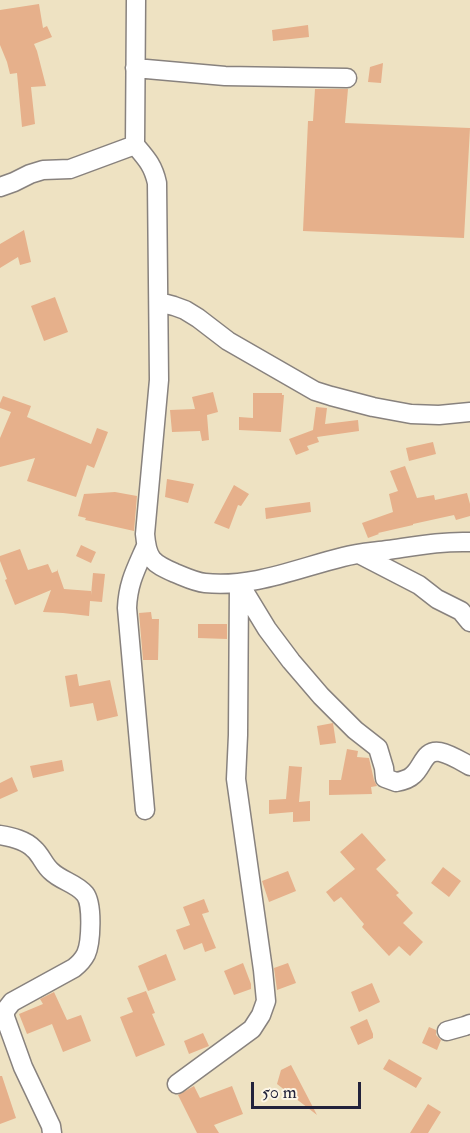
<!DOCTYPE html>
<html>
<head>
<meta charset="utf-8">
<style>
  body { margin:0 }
  #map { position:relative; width:470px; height:1133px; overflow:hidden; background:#eee2c2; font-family:"IM FELL Double Pica",serif }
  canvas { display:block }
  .scale { position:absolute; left:251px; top:1082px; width:110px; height:27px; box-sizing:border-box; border:3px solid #22223b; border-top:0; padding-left:8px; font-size:18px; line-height:21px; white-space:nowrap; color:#22223b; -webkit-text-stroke:4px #fcf5e5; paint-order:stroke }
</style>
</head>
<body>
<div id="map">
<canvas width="470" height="1133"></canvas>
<div class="scale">50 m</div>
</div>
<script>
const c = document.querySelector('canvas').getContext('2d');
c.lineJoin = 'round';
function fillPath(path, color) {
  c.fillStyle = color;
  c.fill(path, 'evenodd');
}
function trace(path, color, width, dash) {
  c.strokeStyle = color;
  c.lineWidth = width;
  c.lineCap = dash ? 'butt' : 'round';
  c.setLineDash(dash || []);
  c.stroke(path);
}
fillPath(new Path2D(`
  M39 4 43 28 47 26 52 37 34 44 37 51 46 86 31 87 35 124 22 127 17 73 10 74 7 62 0 45V10Z
  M308 25 309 37 273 41 272 30Z
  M383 63 381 83 368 82 370 67Z
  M315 89H348L345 123 470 128 464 238 303 231 308 121H313Z
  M24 230 31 262 20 265 18 257 0 268V244Z
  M55 297 68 332 44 341 31 306Z
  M213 392 218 412 207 415 209 440 202 441 200 431 172 432 170 410 195 409 192 397Z
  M253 393H282V395H284L281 432 239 430V417L253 418Z
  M3 396 31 406 27 417 91 444 97 428 108 432 94 468 87 465 76 497 27 481 35 458 0 467V438L11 412 0 408V403Z
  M316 407 327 408 325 424 358 420 359 431 317 437 319 442 307 446 309 450 296 455 289 439 313 430Z
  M433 442 436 454 409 461 406 448Z
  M405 466 417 498 434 495 435 500 467 493 470 504V516L456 520 454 515 413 524V525L378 533 379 534 368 538 362 523 393 512 389 494 398 491 390 471Z
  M167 479 194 484 188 503 165 497Z
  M234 485 249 494 241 506 238 505 229 529 214 523Z
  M115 492 137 496 134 531 85 520 86 518 78 516 84 494Z
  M310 502 311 512 266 519 265 508Z
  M81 545 96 552 91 563 76 556Z
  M20 549 28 570 48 564 52 573 57 571V569L64 589 91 591V595L93 573 105 574 102 602 90 601 89 616 63 613 43 612 51 590 15 605 5 580 7 579 0 561V556Z
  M151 612 152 619H159L158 660H143L139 613Z
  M198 624H227V639L198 638Z
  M77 674 79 686 110 680 118 716 97 721 93 703 70 707 65 676Z
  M333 723 336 743 320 745 317 726Z
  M347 749 358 751 357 757 369 758 374 780 377 786 371 787 372 794 329 795V780H341Z
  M62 760 64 771 33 778 30 766Z
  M289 766 302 767 299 802 310 801V821L293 822V812L269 814V800L286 799Z
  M12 777 18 791 0 799V783Z
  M362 833 386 860 376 869 399 893 396 895 413 913 403 923 423 942 410 956 399 946 389 956 362 927 364 924 341 897 334 902 326 892 355 869 340 852Z
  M443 867 461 881 449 897 431 883Z
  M288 871 296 891 269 902 262 881Z
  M204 899 209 912 202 914 216 948 205 952 202 943 184 950 176 930 190 925 183 907Z
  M166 954 176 980 148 991 138 966Z
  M243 963 251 984V989L234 995 224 971Z
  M288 963 296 983 277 990 274 968Z
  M372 983 380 1002 359 1012 351 992Z
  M146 991 155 1013 152 1014 165 1045 136 1057 120 1017 133 1012 127 998Z
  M54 992 67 1020 81 1015 91 1041 63 1052 52 1024 27 1034 19 1014 43 1004 40 999Z
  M367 1019 373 1034V1038L358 1045 350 1027Z
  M429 1027 436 1030V1035L441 1040 437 1050 422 1043Z
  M203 1033 209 1046 189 1054 184 1041Z
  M389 1059 422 1078 416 1088 383 1069Z
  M291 1065 317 1115 277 1084 281 1070Z
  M0 1076H2L16 1118 0 1124Z
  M194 1086 200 1098 232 1086 243 1114 214 1125 219 1133H197L178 1095Z
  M428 1104 441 1112 428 1133H410Z`), '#e6b08b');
const minor = new Path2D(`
  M136 0 135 145C146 158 153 165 157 183L159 380 145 534C147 559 152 563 175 573 185 577 195 582 205 583 253 588 298 568 343 557 358 553 374 552 388 550 416 546 442 541 470 542
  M135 68 225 76 347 78
  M0 187 14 182 30 174 43 170 70 169 135 145
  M159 302 174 306 185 310 198 318 228 341 315 391 331 396 373 407 411 414 439 415 470 412
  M359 554 419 585 437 599 461 611 470 622
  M239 583 267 629 291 661 321 696 355 730 378 748 384 768 385 778 396 782C402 781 409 779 413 775 423 767 424 749 440 752 450 754 461 761 470 766
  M145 810 127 608C128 583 136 569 146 546
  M0 835C12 837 26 840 34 849 41 855 44 865 51 871 61 881 76 883 85 894 93 904 91 943 86 954 83 960 79 964 74 968L12 1002 5 1011V1017L23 1067 51 1126 52 1133
  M447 1031 465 1026 470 1024
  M177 1084 252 1029 261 1015 266 1001 263 970 236 779 238 735 239 583`);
trace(minor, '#88827e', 21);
trace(minor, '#fff', 18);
</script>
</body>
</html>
